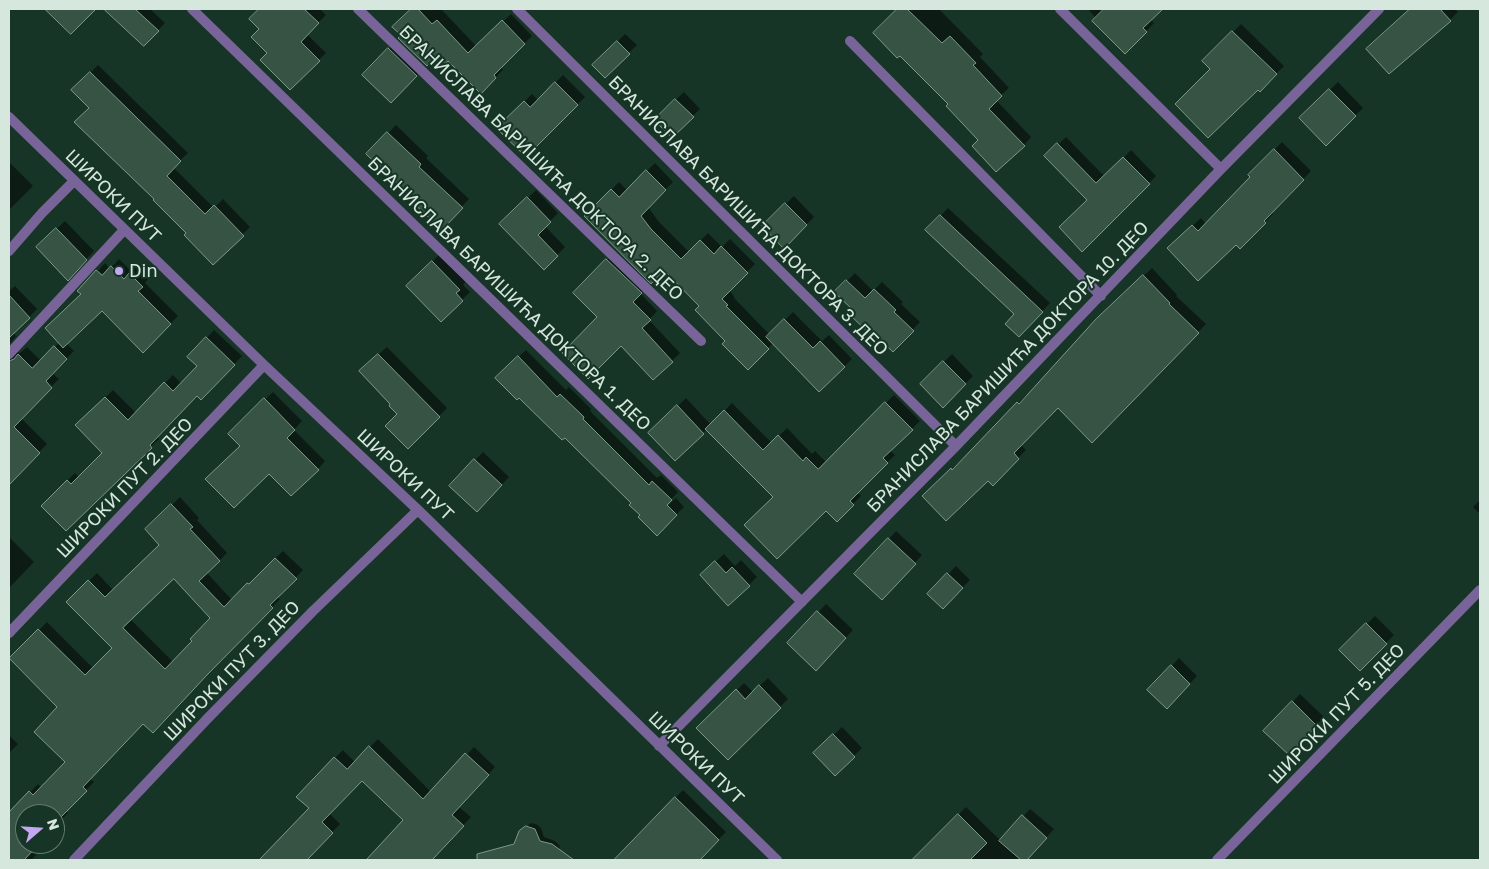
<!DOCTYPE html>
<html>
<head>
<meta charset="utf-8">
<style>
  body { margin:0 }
  #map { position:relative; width:1489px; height:869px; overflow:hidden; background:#173526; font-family:"Golos Text",sans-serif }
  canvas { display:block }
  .frame { position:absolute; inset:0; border:10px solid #d6e7dd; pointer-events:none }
  .north { position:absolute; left:15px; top:804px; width:50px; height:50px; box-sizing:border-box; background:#173526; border:1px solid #637c6f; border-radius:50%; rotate:71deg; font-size:14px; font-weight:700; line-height:20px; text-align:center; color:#d6e7dd }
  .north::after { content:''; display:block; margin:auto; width:18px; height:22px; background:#c4a7f1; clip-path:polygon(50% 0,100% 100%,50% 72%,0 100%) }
</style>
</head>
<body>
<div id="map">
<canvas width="1489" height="869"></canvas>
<div class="frame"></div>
<div class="north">N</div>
</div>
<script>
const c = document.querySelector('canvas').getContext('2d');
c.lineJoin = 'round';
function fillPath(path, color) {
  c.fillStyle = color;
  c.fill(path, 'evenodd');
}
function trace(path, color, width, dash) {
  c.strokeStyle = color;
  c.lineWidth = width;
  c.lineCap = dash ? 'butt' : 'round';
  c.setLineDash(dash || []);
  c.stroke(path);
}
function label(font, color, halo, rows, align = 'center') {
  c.font = font + ' "Golos Text",sans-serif';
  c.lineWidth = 4;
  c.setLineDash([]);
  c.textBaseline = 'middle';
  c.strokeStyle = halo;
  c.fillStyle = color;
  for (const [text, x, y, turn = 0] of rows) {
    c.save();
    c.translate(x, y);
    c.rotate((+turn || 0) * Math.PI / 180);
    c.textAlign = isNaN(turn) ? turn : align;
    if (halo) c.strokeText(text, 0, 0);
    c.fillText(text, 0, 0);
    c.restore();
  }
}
fillPath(new Path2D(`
  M106 9H150L165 23 144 45Z
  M261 9H320L326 15 307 34 326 53 290 88 269 53 261 29 251 19Z
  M412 9H441L477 47 511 14 532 36 501 67 503 70 481 92 448 59 402 35 394 27Z
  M898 9H939L983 54 980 57 1009 88 996 100 1031 137 1024 145 980 139 950 104 900 54 874 33Z
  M1088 9H1161L1150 19 1154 23 1125 53Z
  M1411 9H1455L1458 12 1423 45 1376 41Z
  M1241 24 1284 66 1260 90 1212 69 1204 61Z
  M625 34 637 45 605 76 594 65Z
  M397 41 424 67 391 101 364 75Z
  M98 65 188 153 173 167 214 208 223 199 250 227 213 263 155 199 90 108 73 90Z
  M563 75 585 97 526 156 498 128 532 94 538 100Z
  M1338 82 1363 108 1326 144 1301 118Z
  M684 92 700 109 672 137 655 120Z
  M396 125 428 156 426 158 469 199 442 228 412 196 368 154Z
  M1066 137 1105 177 1131 150 1156 176 1082 250 1089 200 1046 156Z
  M1282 142 1311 171 1271 212 1273 214 1240 247 1237 244 1177 240 1201 218 1206 224 1252 177 1250 175Z
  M9 162 33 186 9 210Z
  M655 163 673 182 648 207 659 222 689 252 708 233 722 247 730 239 755 264 729 290 734 296V298L770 335 793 312 822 341 829 335 852 359 819 391 773 343 748 369 701 306 664 269 586 216 619 182 627 190Z
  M536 190 558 213 545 226 565 247 544 268 501 224Z
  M794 196 814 217 784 247 763 226Z
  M948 208 1050 303 1027 328 1016 314 927 230Z
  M65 221 94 251 75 271 38 247Z
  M615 252 649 285 640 293 657 311 649 320 680 353 653 379 621 344 599 317 575 293Z
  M440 254 466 281 463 285 470 292 441 320 407 286Z
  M119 259 132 272 137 266 149 278 145 283 178 316 143 351 102 309 66 343 74 351 52 373 59 379 29 409 9 389V291L15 286 37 309 13 333 16 336 10 343 12 351 20 353 27 347 41 361 60 342 82 294 79 291 105 263 110 269Z
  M1152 268 1177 295 1176 296 1206 324 1092 441 1058 406 1021 445 1026 450 1000 476 924 496 959 462 961 463 1018 403 1026 395 1027 397 1105 312Z
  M855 273 873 291 882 282 903 302 901 304 920 322 893 350 836 292Z
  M214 330 242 356 201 398 197 394 157 437 159 439 99 496 42 506 75 473 79 477 104 453 77 425 113 390 136 413 173 375 182 384 199 366 189 357Z
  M387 347 447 408 408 447 399 414 369 363Z
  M526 350 566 390 569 387 591 409 590 411 657 478 661 475 678 492 662 509 663 510 676 498 684 507 657 534 632 503 565 436 497 378Z
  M952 354 973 376 943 406 922 384Z
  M273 392 302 421 294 430 325 461 318 469 230 434Z
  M894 395 920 421 890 450 895 455 857 492 861 496 837 520 826 510 774 497 707 429 675 460 650 433 686 398 711 425 732 403 772 443 787 428 812 454 815 451 826 462Z
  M15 412 47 444 9 484V418Z
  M483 452 509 477 477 510 451 486Z
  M180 497 199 518 197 520 227 553 207 573 232 600 283 551 303 570 277 597 280 599 215 665 144 723 90 778 94 782 65 811 68 813 55 826V814H25V844H38L33 849 38 853 31 860H9V836L18 827 9 818V814L38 784 42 788 67 762 59 706 11 658 47 622 93 668 113 648 68 602 97 573 113 590 161 545 147 529ZM174 577 212 618 194 641 173 662 130 619Z
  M1480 500V514L1473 507Z
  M896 531 922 555 890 590 889 539Z
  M10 538 34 562 9 588V539Z
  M724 554 735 566 741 560 757 577 749 585 709 568Z
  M956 566 970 580 943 607 929 594Z
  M826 604 853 630 824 661 789 643Z
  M1375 616 1394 635 1360 669 1341 650Z
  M1179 658 1197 676 1167 707 1149 690Z
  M768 678 788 699 728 758 698 728 744 683 753 692Z
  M1300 694 1324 717 1289 753 1265 731Z
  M842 727 862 748 835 774 815 753Z
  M9 735 18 744 9 753Z
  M378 739 431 792 474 747 495 767 459 807 471 817 431 860H381L374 854 405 820 362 779 329 813 340 824 305 860H261L310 808 298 797 335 758 343 750 355 762Z
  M683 790 726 832 698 860H615Z
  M966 807 1001 841 1030 809 1054 829 1026 860H913Z
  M531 823 536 824 541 828 544 837 555 841 559 845 560 849 558 848 554 860H498L505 849 509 845 517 842 522 830Z`), '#0007');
const building = new Path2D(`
  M45 9H96L71 34Z
  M104 9H135L159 31 144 46Z
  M259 9H304L319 23 301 42 320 61 290 90 260 60 267 53 251 37 259 29 249 19Z
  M411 9H418L432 24 437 20 468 53 502 20 525 44 494 75 496 78 481 94 448 61 445 64 437 55 427 66 398 38 401 35 392 27Z
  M897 9H907L942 43 950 36 976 63 973 65 1002 96 989 109 1025 146 996 172 972 146 978 140 946 106 948 104 900 56 897 58 873 33Z
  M1104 9H1163L1143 28 1147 32 1125 54 1092 21Z
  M1410 9H1440L1451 21 1389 74 1366 49Z
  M1232 31 1277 74 1260 92 1258 90 1208 138 1175 104 1210 69 1202 61Z
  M617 41 630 54 605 78 592 65Z
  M388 48 417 76 391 103 362 75Z
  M90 72 181 161 167 176 205 214 214 205 244 236 213 265 184 235 186 233 153 200 154 199 74 122 89 108 71 90Z
  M555 82 578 105 526 157 496 128 524 101 530 107Z
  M1329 89 1356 116 1326 146 1299 118Z
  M675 99 694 117 672 138 654 120Z
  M387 132 421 164 419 167 463 208 442 230 408 198 410 196 366 154Z
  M1057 143 1096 183 1123 157 1150 184 1082 252 1059 227 1087 200 1044 156Z
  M1274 149 1304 180 1264 221 1266 223 1240 249 1236 245 1198 281 1167 248 1192 225 1198 231 1250 177 1248 175Z
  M646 170 666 190 641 216 651 229 681 259 700 240 714 254 721 246 748 273 722 299 728 305 726 306 769 349 748 370 722 344 725 341 695 310 699 306 664 270 651 284 584 216 611 189 619 197Z
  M527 197 551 222 538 235 558 256 544 270 499 224Z
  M785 203 807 225 784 249 762 226Z
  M940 215 1043 312 1019 337 1005 324 1014 314 925 230Z
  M56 228 87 260 68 281 36 247Z
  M606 259 642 293 633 302 651 320 642 328 673 362 653 380 621 346 588 379 562 353 597 317 573 293Z
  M432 261 460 290 456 293 463 301 441 322 406 286Z
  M111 266 124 279 129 273 143 287 138 291 171 324 143 353 102 311 63 348 45 328 81 294 77 291 96 270 102 275Z
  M1143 275 1170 303 1169 304 1199 333 1092 443 1058 408 1014 453 1019 459 993 486 988 481 946 521 922 496 951 468 952 470 1017 402 1019 404 1096 319Z
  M846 280 865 298 874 289 896 310 894 312 914 331 893 352 874 334 872 336 849 314 853 310 834 292Z
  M9 295 30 318 9 338Z
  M784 319 813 348 820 341 845 367 819 392 766 337Z
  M206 337 235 365 201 400 197 396 150 445 152 448 66 531 41 506 67 480 71 484 102 453 75 425 105 397 128 420 164 382 173 391 197 366 187 357Z
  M54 346 67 359 46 381 52 388 14 427 40 453 9 485V361L14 359 18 354 32 368Z
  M378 354 440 417 408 449 385 426 397 414 389 406 390 404 359 371Z
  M518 356 557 397 560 394 584 417 583 419 649 485 652 481 672 500 667 505 677 515 657 536 638 517 640 515 629 505 631 503 565 438 562 440 519 398 517 400 495 378Z
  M943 361 966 384 943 408 920 384Z
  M264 398 295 430 287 438 319 470 291 496 269 474 234 508 205 479 240 446 228 434Z
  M885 402 913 430 883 458 888 463 850 501 854 505 837 522 826 511 777 559 744 525 773 497 705 429 724 410 763 450 778 435 803 461 806 457 818 469Z
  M677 405 704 434 675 461 648 433Z
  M474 459 502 485 477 512 449 486Z
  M171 504 193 527 190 529 220 561 199 581 224 607 247 583 249 584 275 558 297 579 270 605 273 608 207 675 153 733 143 724 83 787 87 791 59 819 61 821 55 827V814H25V844H39L24 860H9V812L29 791 33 795 65 762 34 732 57 707 9 658 38 629 85 675 112 648 66 602 88 580 105 597 159 545 145 529ZM174 579 210 618 190 639 192 641 165 669 123 628Z
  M888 538 916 564 882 600 854 574Z
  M715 561 726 573 732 567 750 586 728 606 700 575Z
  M947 573 963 588 943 609 927 594Z
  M817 611 846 638 816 671 787 643Z
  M1366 623 1387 644 1360 671 1339 650Z
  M1171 665 1190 684 1167 709 1147 690Z
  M759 685 781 708 728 760 696 728 736 689 745 699Z
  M1292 701 1317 726 1289 755 1263 731Z
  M833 734 855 757 835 776 813 753Z
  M369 746 423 799 465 753 489 775 452 815 464 826 432 860H366L403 820 362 781 322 822 333 833 307 860H259L309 808 296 797 334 757 347 769Z
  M675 797 719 840 700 860H614Z
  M958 814 987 843 970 860H912Z
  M1022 815 1047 838 1027 860H1021L999 841Z
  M526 826 535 829 540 841 552 844 574 860H477V854L514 844 519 831Z`);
fillPath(building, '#365343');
trace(building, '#7b9b89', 1);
trace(new Path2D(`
  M192 9 802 602
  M358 9 701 341
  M517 9 956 446
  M1060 9 1221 169
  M850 41 1101 296
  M9 117 264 365 418 510 777 860
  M9 251 42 213 74 181
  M9 354 124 230
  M9 633 264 365
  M659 746 956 446 1221 169 1379 9
  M74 860 208 718 313 611 418 510
  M1217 860 1480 590`), '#79649a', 10);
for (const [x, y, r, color] of [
  [119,271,5,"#c4a7f1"]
]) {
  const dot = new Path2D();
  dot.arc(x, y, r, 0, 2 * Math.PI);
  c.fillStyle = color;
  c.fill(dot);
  trace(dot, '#173526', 2);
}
label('18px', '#d6e7dd', '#173526', [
  ["БРАНИСЛАВА БАРИШИЋА ДОКТОРА 2. ДЕО",541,163,44],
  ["ШИРОКИ ПУТ",113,196,44],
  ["БРАНИСЛАВА БАРИШИЋА ДОКТОРА 3. ДЕО",748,216,45],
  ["БРАНИСЛАВА БАРИШИЋА ДОКТОРА 1. ДЕО",509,294,44],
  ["БРАНИСЛАВА БАРИШИЋА ДОКТОРА 10. ДЕО",1008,367,-46],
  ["ШИРОКИ ПУТ",405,475,43],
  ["ШИРОКИ ПУТ 2. ДЕО",125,488,-46],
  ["ШИРОКИ ПУТ 3. ДЕО",232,671,-46],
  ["ШИРОКИ ПУТ 5. ДЕО",1337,714,-46],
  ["ШИРОКИ ПУТ",696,758,44]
]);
label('18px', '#d6e7dd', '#173526', [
  ["Din",129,271]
], 'left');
</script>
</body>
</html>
